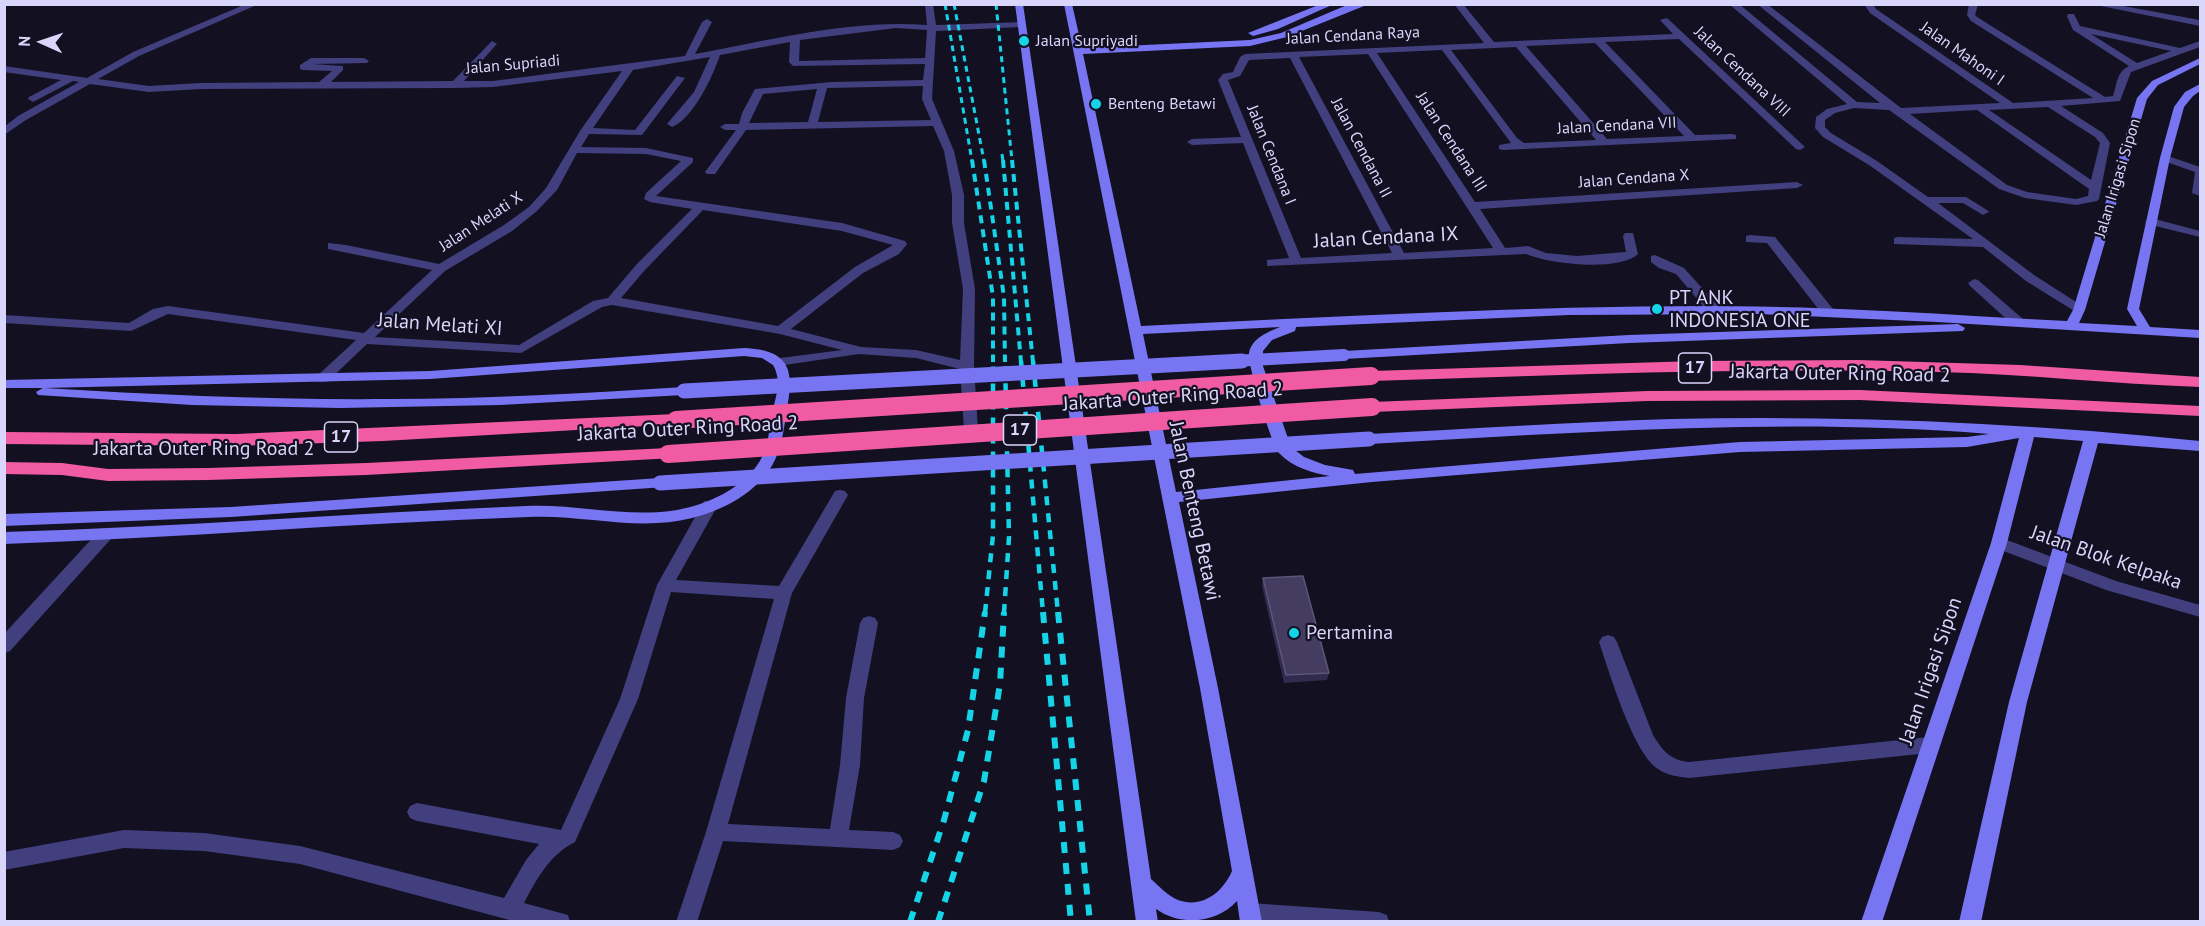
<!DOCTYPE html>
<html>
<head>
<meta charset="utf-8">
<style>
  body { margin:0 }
  #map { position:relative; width:2205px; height:926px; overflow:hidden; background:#131022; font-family:"PT Sans",sans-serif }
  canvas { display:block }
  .frame { position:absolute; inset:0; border:6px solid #dad5fb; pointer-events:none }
  .north { position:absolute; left:12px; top:12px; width:60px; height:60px; -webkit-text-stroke:4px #131022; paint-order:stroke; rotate:273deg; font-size:16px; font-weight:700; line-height:24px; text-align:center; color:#dad5fb }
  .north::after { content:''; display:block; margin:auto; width:21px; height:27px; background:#dad5fb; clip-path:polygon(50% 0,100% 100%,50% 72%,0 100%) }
</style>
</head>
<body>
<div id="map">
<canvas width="2205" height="926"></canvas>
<div class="frame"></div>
<div class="north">N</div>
</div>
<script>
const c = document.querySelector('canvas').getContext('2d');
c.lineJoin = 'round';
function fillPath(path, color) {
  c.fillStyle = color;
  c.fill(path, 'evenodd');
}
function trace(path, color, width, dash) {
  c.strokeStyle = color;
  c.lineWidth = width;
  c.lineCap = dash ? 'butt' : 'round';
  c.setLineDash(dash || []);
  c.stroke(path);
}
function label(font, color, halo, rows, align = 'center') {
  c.font = font + ' "PT Sans",sans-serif';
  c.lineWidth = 4.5;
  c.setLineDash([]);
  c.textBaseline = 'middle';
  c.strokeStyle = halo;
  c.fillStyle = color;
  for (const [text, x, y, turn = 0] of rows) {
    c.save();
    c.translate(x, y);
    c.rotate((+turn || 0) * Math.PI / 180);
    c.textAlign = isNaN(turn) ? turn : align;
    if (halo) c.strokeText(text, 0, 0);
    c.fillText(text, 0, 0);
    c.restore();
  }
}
fillPath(new Path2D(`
  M246 4H259L139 56 98 79 149 86 200 83 319 82 332 71 303 70 300 69V65L311 58H364L369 61 367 63 313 64 343 66V70L331 82 453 81 492 41 497 44 495 46 464 81H493L685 56 702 22 707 19 712 22 695 54C770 40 852 19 927 25L925 4H933L936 25 1024 22 1026 24 1021 27 936 31 932 99 954 151 964 195V223L975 289 974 366 978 430 971 435 964 430 960 369 916 358 859 354 778 366 773 365 771 362 773 359 842 350 780 334 612 305 602 307 521 353 367 344 327 382H317L315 379 317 376 356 340 168 314 131 331 4 323V315L129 323 153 309 168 306 364 333 432 270 328 249V243L346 245 439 264 504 225 529 207 546 188 580 131 622 71 493 87 455 88 200 89 149 92 90 84 26 120 4 135V127L18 116 79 82 73 81 33 102 28 99 29 97 61 80 4 72V66L87 78 133 52ZM896 28 927 30 925 58 799 61 800 40ZM790 42 789 62 793 66 925 64 923 80 832 82 755 89 742 113 739 124H725L720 127 725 130H736L705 172 707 174H715L746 130 933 126 944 151 952 195V223L963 289 960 360 916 350 861 347 791 329 863 273 899 254 907 244 905 241 842 223 656 196 693 162V158L646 148 581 147 589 134 642 135 685 78 677 76 635 130 593 128 633 70 710 57 694 92 667 124 672 127C693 119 713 76 720 55ZM923 86 922 99 931 120 818 122 827 88ZM817 89 808 122 749 123 763 94ZM577 153 646 154 681 161 646 193 644 199 650 202 692 209 636 265 608 298 593 301 519 345 375 337 445 271 512 231 537 211 557 190ZM703 210 842 231 893 245 855 267 778 326 621 298 644 271Z
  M1454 4H1463L1494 42 1673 34 1660 20 1667 18 1805 147 1800 150 1796 149 1679 39 1605 42 1695 135 1732 134 1736 135V139L1503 150 1499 149V145L1511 143 1442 50 1377 53 1475 202 1797 182 1803 185 1797 188 1480 209 1505 248 1528 246 1546 253 1577 256 1626 252 1623 236 1625 233H1633L1638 254C1619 272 1549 264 1526 254L1267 266V260L1289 258 1243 143 1192 145 1187 142 1192 139 1241 137 1218 80 1223 74 1233 72 1240 57 1245 54 1484 43ZM1595 43 1684 136 1607 139 1526 46ZM1516 47 1596 140 1524 143 1517 138 1451 50ZM1368 54 1493 248 1404 253 1299 57ZM1290 58 1392 253 1301 258 1228 80 1240 76 1249 60Z
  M1729 4H1739L1857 102 1880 103 1757 4H1767L1901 108 2000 103 1870 13 1864 4H1873L1876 9 2013 103 2093 98 1971 21 1967 15 1969 4H1978L1975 15 1977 17 2105 97 2113 96C2117 85 2116 72 2129 66L2073 30 2067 16 2068 14H2074L2080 26 2180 48 2200 41V47L2131 72 2120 101 2061 106 2103 133 2110 143 2099 199 2097 201 2076 205 2025 198 1999 189 1889 110 1854 108 1835 113 1825 120V127L1831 133 1877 161 1928 197H1966L1987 210 1989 212 1983 215 1963 203H1938L2034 275 2084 307 2085 310 2079 314 2026 281 1983 247 1894 244V238L1898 237 1973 239 1869 165 1823 137 1815 128 1816 117 1827 109 1847 104ZM2091 34 2171 51 2137 63ZM2048 107 2095 137 2100 143 2091 180 1989 110ZM1977 110 2089 189 2088 196 2076 199 2027 192 2007 185 1910 114Z
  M2091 4H2112L2200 20V26Z
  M2165 155 2200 167V196L2192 193 2195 172 2161 160 2160 158Z
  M2151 218 2200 231V237L2147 224 2145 222Z
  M1750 235 1775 237 1833 309 1834 312 1833 315H1823L1767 243 1746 242V236Z
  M1655 255 1684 268 1719 307 1720 310 1719 313H1709L1676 274 1659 268 1651 262V256Z
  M1974 279 1978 280 2023 319 2025 322 2023 325H2013L1970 286 1968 283Z
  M840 490 845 491 848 495 792 593 728 824 830 829 840 765 846 698 860 623 863 618 869 616 875 618 878 623 864 698 860 765 849 830 893 832 900 835 903 841 900 847 893 850 723 841 697 922H676L706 832 774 599 671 592 638 699 575 842C549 855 537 879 524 903L568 915 570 922H517L300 864 204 851 124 848 4 870V852L124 830 204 833 300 846 504 898 526 860 539 844 417 821 410 818 407 812 410 806 417 803 561 830 620 699 657 585 704 501H716L718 505 676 580 779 586 835 491Z
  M104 530 110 532 112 536 110 540 10 651 4 653V634L98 532Z
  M1999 537 2116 581 2200 605V617L2106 590 1993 547 1991 543 1993 539Z
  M1608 635 1614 637 1617 642 1653 735C1663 751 1670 760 1689 762L1929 737 1936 739 1938 745 1936 751 1929 753 1689 778C1679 777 1666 775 1658 769 1633 753 1609 671 1599 642L1602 637Z
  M1250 903 1379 912 1387 915 1389 922H1246L1243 920 1239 913 1243 906Z`), '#413f7d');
fillPath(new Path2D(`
  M1015 4H1023L1151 879C1159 886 1168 896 1178 900 1202 909 1223 892 1232 871L1200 688 1064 4H1072L1082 48 1250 40 1281 33 1347 5 1369 4 1287 37 1250 46 1083 54 1141 326C1332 317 1522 306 1713 306 1831 306 1949 315 2067 321L2073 310 2137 98 2152 81 2200 58V64L2158 85 2147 99 2085 310 2079 323 2137 326 2127 309 2160 158 2174 107 2185 92 2200 84V91L2193 96 2184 107 2170 158 2139 309 2150 327 2200 330V338L1937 322 1759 314 1569 315 1296 327 1295 331 1272 340 1263 351V366L1291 447 1304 457 1325 465 1353 470 1355 474 1740 442 1967 437 1989 434C1783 417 1575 433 1369 444L1362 439 1369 434C1470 429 1571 422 1672 419 1849 415 2025 423 2200 441V451L2098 443 2027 702 1981 922H1959L2009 702 2083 441 2034 437 2007 543 1882 922H1861L1991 543 2019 438 1967 447 1740 452 1372 482 1179 502 1218 688 1262 922H1240L1237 901C1216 924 1180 926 1156 909L1158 922H1136ZM1280 327C1268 332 1252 338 1249 353 1247 363 1272 447 1280 454 1292 467 1313 473 1330 476L1176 492 1143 334Z
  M1321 4H1334L1278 29 1253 36 1248 33Z
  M1958 324 1965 328 1963 331 1629 343 1344 359 1337 355 1344 351 1629 335Z
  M744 348C794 350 794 374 786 415 783 436 780 455 768 472 750 496 720 511 692 518 638 532 583 514 528 517 353 523 179 538 4 544V532C179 527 352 513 526 506 583 503 642 523 697 505 722 497 750 481 762 457 769 444 769 428 772 413 776 397 782 380 773 365L762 358 744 356 430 379 44 388C159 395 274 400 389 399 488 399 586 393 684 387L691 391 684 395 500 405 340 408 192 405 38 395 36 392 43 388H4V380L430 371Z
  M660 478 668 483 665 487 231 517 4 526V514L231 507Z`), '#7875f3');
fillPath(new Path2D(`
  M1858 360 2020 365 2200 377V387C2113 384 2026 374 1938 372 1749 367 1560 375 1371 381L1365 380 1363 376 1365 372 1371 371 1696 361Z
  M1860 390 2200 406V416L1860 400 1647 401 1372 412 1366 411 1363 407 1366 403 1372 402 1647 391Z
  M676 414 682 416 685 420 682 424 383 441 236 446 4 444V432L236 434Z
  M668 448 674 450 677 454 674 458 366 475 208 480 108 481 62 475 4 474V462L62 463 108 469 208 468 366 463Z`), '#f05ba3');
trace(new Path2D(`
  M945 4 972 161
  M954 4 984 161
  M996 4 1012 161
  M1002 154 1003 161`), '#15d4e8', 3, [6, 4.5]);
trace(new Path2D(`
  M972 160 993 297V362
  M984 160 1004 297 1005 362
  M1003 160 1021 362
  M1012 160 1033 362`), '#15d4e8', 4, [8, 6]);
trace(new Path2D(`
  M1021 361 1043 613
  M1033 361 1058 613
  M985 613 993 535V361
  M1004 613 1009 537 1005 361`), '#15d4e8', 4.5, [9, 8]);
trace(new Path2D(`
  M1043 612 1071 922
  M1058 612 1090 922
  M910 922 944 820 968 730 985 612
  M938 922 984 781 1000 684 1004 612`), '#15d4e8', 6, [11, 10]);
trace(new Path2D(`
  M1215 362 1344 355`), '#7875f3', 12);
trace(new Path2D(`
  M684 391 1242 361
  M660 483 1369 439`), '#7875f3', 15);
trace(new Path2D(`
  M676 420 1371 376
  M668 454 1372 407`), '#f05ba3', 18);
fillPath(new Path2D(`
  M1263 578 1329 673 1327 680 1284 683 1262 586Z`), '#322b4f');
const building = new Path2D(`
  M1303 576 1329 673 1286 675 1263 578Z`);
fillPath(building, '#443d61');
trace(building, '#5b557a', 1.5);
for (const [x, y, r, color] of [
  [1024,41,6,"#15d4e8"],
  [1096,104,6,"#15d4e8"],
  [1657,309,6,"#15d4e8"],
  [1294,633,6,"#15d4e8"]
]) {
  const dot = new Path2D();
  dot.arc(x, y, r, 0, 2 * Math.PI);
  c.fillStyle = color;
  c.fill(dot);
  trace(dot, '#131022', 2);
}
label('16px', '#dad5fb', '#131022', [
  ["Jalan Cendana Raya",1353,36,-3],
  ["Jalan Mahoni I",1962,54,35],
  ["Jalan Supriadi",513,65,-5],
  ["Jalan Cendana VIII",1742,72,43],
  ["Jalan Cendana VII",1617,126,-3],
  ["Jalan Cendana III",1451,142,57],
  ["Jalan Cendana II",1361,148,62],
  ["Jalan Cendana I",1271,155,68],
  ["Jalan Irigasi Sipon",2118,178,-73],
  ["Jalan Cendana X",1634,179,-4],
  ["Jalan Melati X",481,222,-33]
]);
label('16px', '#dad5fb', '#131022', [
  ["Jalan Supriyadi",1036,41],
  ["Benteng Betawi",1108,104]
], 'left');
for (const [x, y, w] of [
  [1695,368,33],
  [1020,430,33],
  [341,437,33]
]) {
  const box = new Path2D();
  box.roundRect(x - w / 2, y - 15, w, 30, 4.5);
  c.fillStyle = '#131022';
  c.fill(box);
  trace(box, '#dad5fb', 1.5);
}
label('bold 18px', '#dad5fb', null, [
  ["17",1695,368],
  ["17",1020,430],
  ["17",341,437]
]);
label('20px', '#dad5fb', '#131022', [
  ["Jalan Cendana IX",1386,238,-3],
  ["Jalan Melati XI",440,325,4],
  ["Jakarta Outer Ring Road 2",1840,374,1],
  ["Jakarta Outer Ring Road 2",1173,397,-4],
  ["Jakarta Outer Ring Road 2",688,429,-3],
  ["Jakarta Outer Ring Road 2",204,449],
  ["Jalan Benteng Betawi",1194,511,78],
  ["Jalan Blok Kelpaka",2106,558,19],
  ["Jalan Irigasi Sipon",1931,671,-71]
]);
label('20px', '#dad5fb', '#131022', [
  ["PT ANK",1669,298],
  ["INDONESIA ONE",1669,321],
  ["Pertamina",1306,633]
], 'left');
</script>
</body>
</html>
